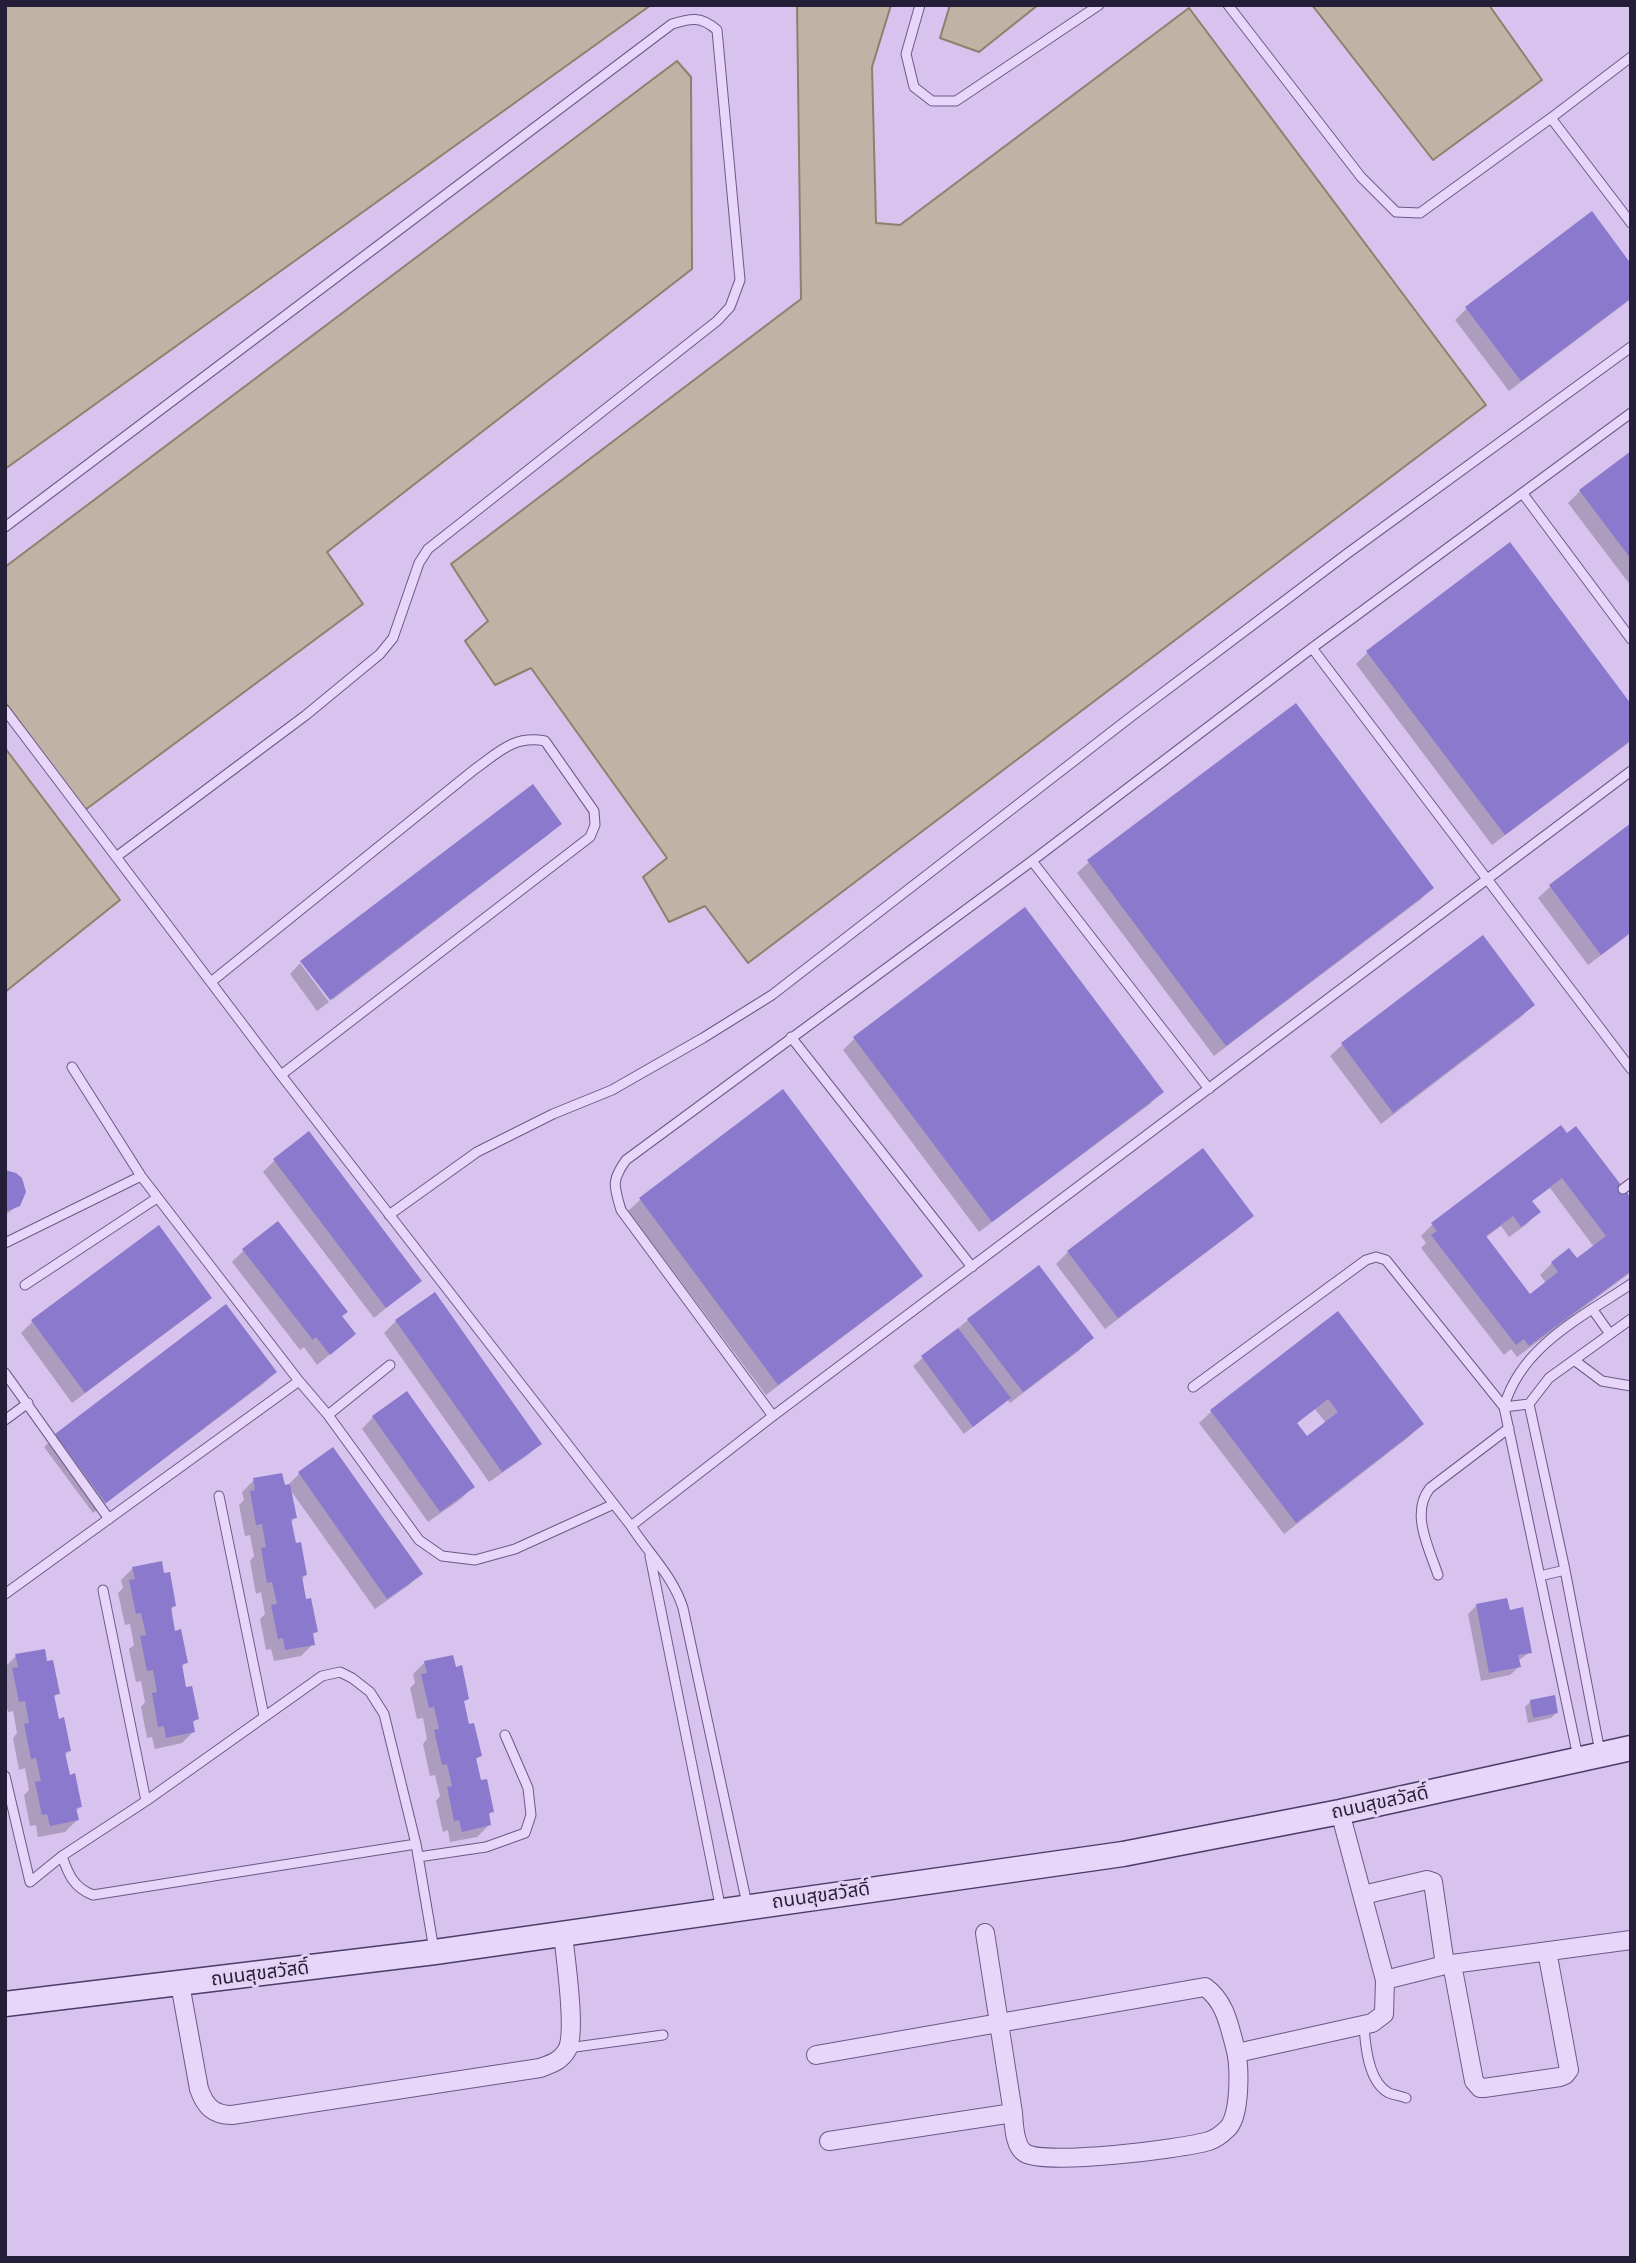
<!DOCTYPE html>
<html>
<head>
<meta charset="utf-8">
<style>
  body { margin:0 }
  #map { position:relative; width:1636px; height:2263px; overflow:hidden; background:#d8c3ee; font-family:"PT Serif",serif }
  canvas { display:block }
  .frame { position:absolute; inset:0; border:7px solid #251e38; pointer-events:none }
</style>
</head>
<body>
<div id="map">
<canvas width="1636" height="2263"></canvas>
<div class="frame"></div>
</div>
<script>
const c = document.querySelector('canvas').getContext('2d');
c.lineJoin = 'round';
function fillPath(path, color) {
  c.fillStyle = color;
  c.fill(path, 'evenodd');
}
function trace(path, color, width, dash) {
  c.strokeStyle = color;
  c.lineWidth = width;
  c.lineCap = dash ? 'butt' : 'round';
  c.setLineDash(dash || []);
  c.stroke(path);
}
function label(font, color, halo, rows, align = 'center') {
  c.font = font + ' "PT Serif","Noto Sans Thai",serif';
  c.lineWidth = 6;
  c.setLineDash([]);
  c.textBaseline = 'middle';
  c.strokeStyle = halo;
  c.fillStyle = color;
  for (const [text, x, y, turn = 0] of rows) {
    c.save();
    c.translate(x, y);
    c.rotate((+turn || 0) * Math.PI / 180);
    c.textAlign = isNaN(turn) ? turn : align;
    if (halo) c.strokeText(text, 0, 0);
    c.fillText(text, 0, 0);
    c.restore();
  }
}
const water = new Path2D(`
  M5 5H651L5 469Z
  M797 5H891L872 67 876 223 900 225 1189 8 1486 405 748 963 705 906 669 922 643 877 667 858 531 668 495 685 465 641 488 621 451 564 801 299Z
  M950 5H1038L979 52 940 38Z
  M1312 5H1489L1542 80 1433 160Z
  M677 61 691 77 692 269 327 552 363 604 85 810 5 702V567Z
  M5 748 120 900 5 992Z`);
fillPath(water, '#c0b3a5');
trace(water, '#8f7f6c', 2);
fillPath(new Path2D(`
  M1631 267V299L1509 391 1455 320 1467 308Z
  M1631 453V586L1568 503 1580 491Z
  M1368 652 1631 707V741L1492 845 1356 664Z
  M560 824 548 835 332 1000 303 961Z
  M1631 826V933L1588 965 1538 898 1550 887Z
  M1089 862 1432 888 1420 900 1214 1056 1077 873Z
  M1483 938 1533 1005 1521 1017 1381 1124 1330 1056 1342 1045Z
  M300 963 329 1002 317 1011 290 974Z
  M855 1038 1161 1092 1150 1104 979 1232 843 1050Z
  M783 1092 920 1275 909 1287 766 1395 628 1211 640 1200Z
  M1561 1128 1631 1201V1272L1517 1357 1511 1349 1504 1355 1421 1248 1426 1243 1421 1236 1432 1225ZM1550 1188 1594 1247 1576 1260 1569 1250 1552 1263 1540 1275 1546 1283 1529 1296 1485 1238 1501 1226 1509 1237 1527 1224 1538 1212 1531 1202Z
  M275 1160 419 1281 374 1318 263 1172Z
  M5 1172 19 1205 5 1215Z
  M1251 1215 1240 1227 1105 1329 1056 1264 1068 1252Z
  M244 1250 340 1317 354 1334 317 1365 304 1347 300 1350 232 1262Z
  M210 1298 198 1309 72 1403 21 1333 33 1321Z
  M226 1307 275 1372 263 1384 93 1513 44 1447 56 1436Z
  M1338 1314 1422 1424 1410 1436 1284 1534 1199 1423 1211 1412ZM1315 1409 1326 1423 1307 1438 1296 1424Z
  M968 1320 1091 1338 1080 1350 1010 1403 1007 1399 964 1434 913 1366Z
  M396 1321 540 1443 528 1455 489 1482 384 1333Z
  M373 1417 472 1487 461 1499 428 1522 362 1429Z
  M333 1450 421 1574 409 1585 375 1609 289 1488 295 1518 290 1523 294 1545 306 1575 301 1580 305 1601 316 1631 311 1636 313 1644 301 1656 274 1661 271 1649 266 1650 260 1619 265 1614 261 1592 256 1594 250 1561 254 1556 250 1535 245 1536 239 1505 244 1500 242 1492 254 1480 287 1486 299 1474Z
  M133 1568 174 1606 170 1611 174 1633 186 1663 181 1667 185 1689 197 1719 192 1723 193 1732 182 1743 155 1749 152 1737 147 1738 141 1707 145 1702 141 1681 136 1682 129 1649 134 1645 130 1624 125 1625 118 1593 123 1588 121 1580Z
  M1477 1605 1508 1612 1530 1652 1518 1661 1519 1667 1510 1675 1481 1681 1468 1614Z
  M16 1656 46 1663 58 1693 53 1698 57 1721 69 1751 64 1756 68 1777 80 1807 75 1812 77 1820 65 1832 38 1837 36 1825 30 1826 24 1795 29 1790 25 1768 19 1770 13 1738 17 1733 13 1711 8 1712 5 1700V1667Z
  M425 1662 467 1699 462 1703 467 1726 480 1756 475 1760 480 1782 492 1811 488 1816 489 1825 477 1837 450 1842 448 1830 443 1832 436 1801 440 1796 435 1775 430 1776 423 1744 427 1739 423 1718 417 1719 410 1688 415 1683 413 1674Z
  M1531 1701 1556 1713 1551 1718 1528 1723 1525 1707Z`), '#0003');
fillPath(new Path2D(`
  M1592 211 1631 264V298L1521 381 1465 307Z
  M1631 451V559L1579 490Z
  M1510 542 1631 704V740L1505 835 1366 651Z
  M1296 703 1434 888 1226 1046 1087 860Z
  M533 784 562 824 330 1000 300 961Z
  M1631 823V932L1601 955 1549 885Z
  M1025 907 1164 1092 992 1222 853 1037Z
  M1483 935 1535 1005 1393 1113 1341 1043Z
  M783 1089 923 1276 778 1385 639 1198Z
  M1561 1125 1567 1133 1576 1126 1631 1198V1271L1529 1346 1524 1339 1516 1345 1431 1235 1437 1231 1431 1223ZM1562 1178 1606 1236 1577 1258 1569 1248 1551 1262 1558 1272 1530 1294 1486 1236 1513 1216 1521 1227 1541 1212 1532 1201Z
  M309 1131 422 1281 386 1308 273 1159Z
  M1203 1148 1254 1216 1118 1318 1067 1251Z
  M5 1170 16 1173 22 1178 26 1192 20 1206 5 1212Z
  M278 1221 348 1312 342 1316 356 1334 330 1355 316 1337 313 1340 242 1249Z
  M159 1225 212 1298 85 1393 31 1320Z
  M1039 1265 1094 1338 1023 1392 967 1319Z
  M435 1292 542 1444 502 1472 395 1320Z
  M226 1304 277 1372 106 1503 55 1434Z
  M1338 1311 1424 1424 1296 1523 1210 1410ZM1328 1399 1338 1412 1307 1436 1297 1423Z
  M958 1328 1011 1398 973 1427 921 1356Z
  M407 1391 475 1487 440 1512 372 1416Z
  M333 1447 423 1574 387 1599 298 1472Z
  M282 1473 285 1485 290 1484 297 1518 291 1519 296 1543 301 1542 307 1575 302 1576 306 1599 311 1598 318 1632 313 1633 315 1645 285 1650 283 1638 278 1639 271 1605 277 1604 272 1582 267 1583 261 1548 266 1547 262 1524 256 1525 250 1491 255 1490 253 1478Z
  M162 1561 164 1573 170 1572 176 1606 171 1607 175 1631 181 1629 188 1663 182 1664 186 1687 192 1686 199 1719 193 1721 195 1732 166 1738 164 1726 158 1727 152 1693 157 1692 153 1670 147 1671 140 1636 146 1635 141 1613 136 1614 129 1580 135 1579 132 1567Z
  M1507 1598 1510 1610 1523 1607 1532 1653 1518 1655 1521 1667 1489 1673 1476 1604Z
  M45 1649 47 1661 53 1660 60 1694 54 1695 59 1719 64 1717 71 1751 65 1752 70 1775 75 1773 82 1807 76 1808 79 1820 50 1826 47 1814 42 1815 35 1782 41 1781 36 1758 31 1759 24 1724 29 1723 25 1701 19 1702 12 1668 18 1667 15 1654Z
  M453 1655 456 1667 462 1665 469 1699 464 1701 469 1724 474 1723 482 1756 476 1758 481 1780 487 1779 494 1812 489 1813 491 1825 462 1832 459 1820 454 1821 447 1787 452 1786 447 1764 442 1765 434 1730 439 1729 434 1707 429 1708 421 1674 427 1673 424 1661Z
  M1555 1695 1558 1713 1533 1718 1530 1700Z`), '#8a79cc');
const service = new Path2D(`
  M920 5 906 54 914 87 932 101H956L1099 5
  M1228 5 1361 177 1396 212 1420 213 1551 118 1631 223
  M1551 118 1631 57
  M1523 494 1631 639
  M5 527 672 24C691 18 701 16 717 30L740 280 730 307 717 321 428 549 419 563 393 638 380 654 306 715 116 857
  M1312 648 1631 1069
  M5 710 281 1075 631 1526
  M1032 861 1209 1089
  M211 982 475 769C499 752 514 735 545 741L594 811 595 825 590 837 281 1075
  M791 1037 972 1267
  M72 1067 141 1176 299 1381 328 1415 419 1540 442 1556 475 1560 515 1549 614 1504
  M1623 1189 1631 1183
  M389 1215 477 1152 553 1114 612 1090 703 1038 772 995 1132 716 1348 553 1631 347
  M5 1243 141 1176
  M25 1285 157 1198
  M1593 1310 1610 1334
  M1574 1360 1602 1381 1631 1386
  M5 1373 109 1519
  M1193 1387 1366 1260 1376 1257 1386 1260 1504 1407
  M1529 1404 1565 1570 1600 1752
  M1504 1407 1529 1404 1549 1378 1631 1319
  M328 1415 390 1365
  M773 1416 621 1210C614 1186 611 1181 626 1160L1032 861 1312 648 1631 413
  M5 1420 28 1403
  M219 1496 264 1716
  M650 1556 721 1910
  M1438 1575C1429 1548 1410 1513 1430 1488L1509 1428
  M1540 1576 1565 1570
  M103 1590 146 1801
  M5 1594 299 1381
  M1578 1757 1504 1407C1521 1346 1582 1317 1631 1284
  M5 1776 30 1882 62 1856 146 1801 322 1676 340 1672 352 1678 370 1692 384 1714 416 1844 434 1950
  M62 1856C68 1874 74 1888 93 1895L416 1844
  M418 1857 486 1847 525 1833 531 1815 528 1788 505 1735
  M747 1904 683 1608C673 1576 649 1554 631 1526L773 1416 1631 771
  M1364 2024C1365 2045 1368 2082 1389 2093 1394 2095 1401 2096 1406 2098
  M568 2048 663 2035`);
const minor = new Path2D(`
  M1363 1895 1427 1880 1433 1882 1445 1965
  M1452 1964 1474 2081 1480 2088H1484L1560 2077 1565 2075 1569 2070 1547 1951
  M1385 1980 1445 1965 1631 1940
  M180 1984 199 2089C205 2106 213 2115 232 2115L540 2068C551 2064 561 2061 567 2050 577 2032 565 1957 563 1933
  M1237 2053 1372 2023 1384 2014 1385 1980 1340 1812
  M816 2055 1205 1987C1225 2001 1229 2025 1235 2047 1240 2064 1241 2117 1227 2129 1222 2134 1215 2139 1209 2141 1182 2149 1045 2166 1025 2153 1014 2146 1014 2125 1013 2113L985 1933
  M829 2141 1013 2113`);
const secondary = new Path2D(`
  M5 2004 435 1952 1123 1854 1340 1812 1631 1748`);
trace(service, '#695a88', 11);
trace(minor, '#695a88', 20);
trace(secondary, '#4a3d69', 27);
trace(service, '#e7d6f9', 9);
trace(minor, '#e7d6f9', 18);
trace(secondary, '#e7d6f9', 24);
label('19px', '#251e38', '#e4d2f5', [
  ["ถนนสุขสวัสดิ์",1380,1803,-12],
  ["ถนนสุขสวัสดิ์",821,1896,-8],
  ["ถนนสุขสวัสดิ์",260,1974,-7]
]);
</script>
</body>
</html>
